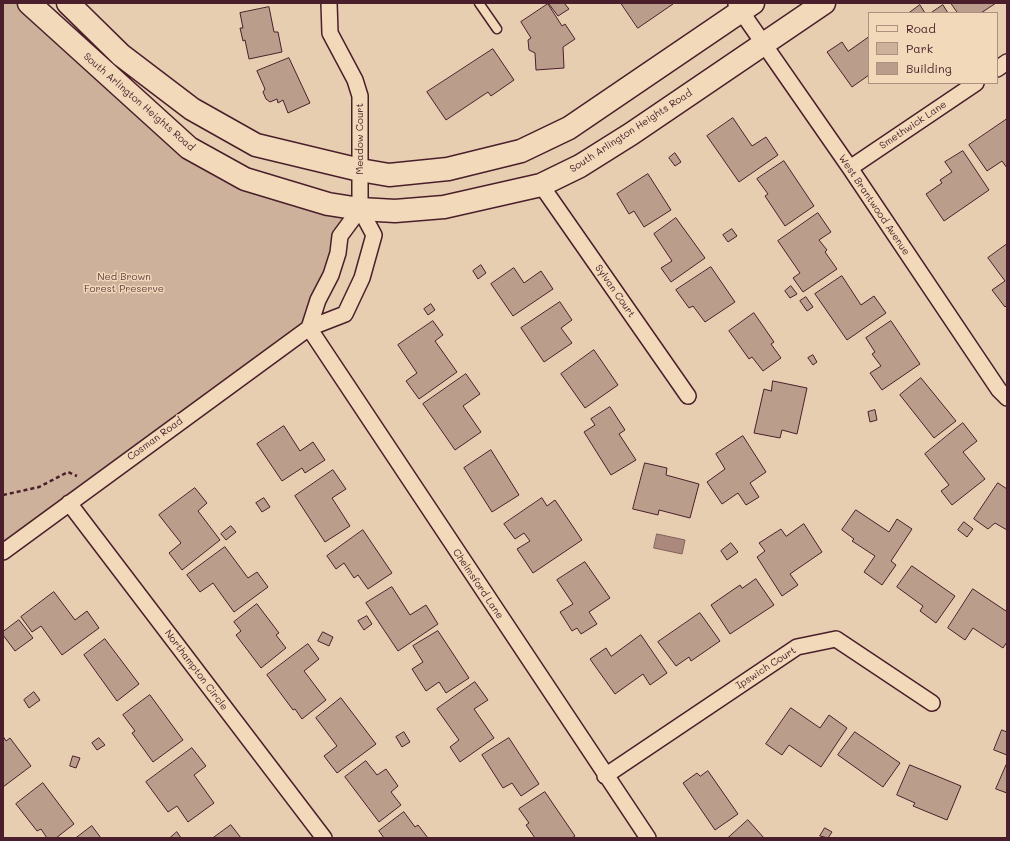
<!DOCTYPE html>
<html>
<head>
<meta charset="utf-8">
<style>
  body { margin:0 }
  #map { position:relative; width:1010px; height:841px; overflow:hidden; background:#e7ceb1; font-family:Mali,sans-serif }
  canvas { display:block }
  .frame { position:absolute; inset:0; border:4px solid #4a1f2b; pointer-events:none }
  .legend { position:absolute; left:868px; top:12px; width:130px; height:72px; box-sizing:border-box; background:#f1d9b9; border:1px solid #ae8f80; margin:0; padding:5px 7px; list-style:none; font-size:12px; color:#4a1f2b }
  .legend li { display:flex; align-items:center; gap:8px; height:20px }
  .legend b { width:20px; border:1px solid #ae8f80 }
</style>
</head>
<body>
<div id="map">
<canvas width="1010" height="841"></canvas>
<div class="frame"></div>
<ul class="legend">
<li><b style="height:5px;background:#f1d9b9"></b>Road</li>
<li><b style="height:11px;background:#cdb19a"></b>Park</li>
<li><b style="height:11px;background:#bb9d8c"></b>Building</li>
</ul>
</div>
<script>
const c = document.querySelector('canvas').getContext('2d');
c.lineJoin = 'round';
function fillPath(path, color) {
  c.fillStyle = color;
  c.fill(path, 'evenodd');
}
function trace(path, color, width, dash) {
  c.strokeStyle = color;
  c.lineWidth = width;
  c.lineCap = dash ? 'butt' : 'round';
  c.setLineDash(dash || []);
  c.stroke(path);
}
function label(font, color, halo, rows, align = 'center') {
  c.font = font + ' Mali,sans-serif';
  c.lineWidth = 3;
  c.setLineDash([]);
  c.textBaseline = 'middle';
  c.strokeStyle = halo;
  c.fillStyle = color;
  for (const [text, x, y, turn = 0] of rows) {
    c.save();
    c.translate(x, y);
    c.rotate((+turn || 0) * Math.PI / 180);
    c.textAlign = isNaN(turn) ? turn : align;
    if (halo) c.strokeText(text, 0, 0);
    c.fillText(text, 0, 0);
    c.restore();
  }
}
fillPath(new Path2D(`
  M3 3H29L189 148 360 209 309 328 3 551Z`), '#cdb19a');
const water = new Path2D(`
  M657 534 685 540 682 554 654 548Z`);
fillPath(water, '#ab8a7d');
trace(water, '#845f5c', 1);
const building = new Path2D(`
  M551 3H564L569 9 558 16 549 4Z
  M621 3H672L673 4 638 28Z
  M951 3H996L981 13H958Z
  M548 4 562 26 565 24 575 39 563 47 564 68 536 70 535 53 529 50 528 40 531 38 521 22Z
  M920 5 925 13H909Z
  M943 5 948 13H931Z
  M269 7 274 32H278L282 52 249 59 245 40 243 41 240 28H243L240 13Z
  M869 37V75L852 87 827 52 842 42 848 51Z
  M493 49 514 80 491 96 488 92 446 120 427 92Z
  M289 58 310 103 288 113 283 100 278 103 277 99 270 102 266 99 263 92 265 89 257 71Z
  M733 118 752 146 766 137 778 155 739 182 707 136Z
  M1007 119V168L1002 161 987 171 969 145Z
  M963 151 989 190 944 221 926 194 942 183 940 180 952 172 945 162Z
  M675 153 681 162 675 166 669 158Z
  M784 161 814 206 785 226 765 196 768 194 757 179Z
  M648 174 671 210 644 227 634 211 629 214 617 194Z
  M818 213 831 232 819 240 827 250 825 252 837 269 803 292 793 278 800 273 778 241Z
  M676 218 705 258 671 282 661 268 672 261 654 234Z
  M732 229 737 236 728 242 723 235Z
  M1007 244V305L1005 307 992 290 1005 281 988 258Z
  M481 265 486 273 478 279 473 271Z
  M711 267 735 302 705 322 693 306 689 308 676 290Z
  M514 268 524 283 541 271 553 289 513 316 491 284Z
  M842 276 861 305 874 296 886 313 847 340 815 294Z
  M791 286 797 294 790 298 785 291Z
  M806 297 813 307 807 311 800 301Z
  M560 302 572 320 561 328 572 343 544 362 521 328Z
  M431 304 435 310 428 315 424 309Z
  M754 313 774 342 771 344 781 358 763 371 752 357 749 359 729 331Z
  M433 321 443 335 435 341 457 372 419 399 406 381 417 373 398 345Z
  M891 321 920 364 882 390 870 373 881 366 872 354 875 352 866 338Z
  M594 350 618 385 585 408 561 374Z
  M813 355 817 362 813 365 808 358Z
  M466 374 480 394 463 406 481 432 455 450 423 404Z
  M921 378 956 421 934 438 900 395Z
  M773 381 807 388 797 434 782 430 780 438 754 433 764 389 771 391Z
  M610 407 625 430 619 434 636 460 611 475 584 432 595 425 591 419Z
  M875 410 877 420 870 422 868 412Z
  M963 423 977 441 963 452 985 479 952 505 941 491 949 485 925 454Z
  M284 426 300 451 313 442 325 460 305 473 302 468 282 481 257 444Z
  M743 436 766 472 750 483 759 497 746 505 738 493 722 504 707 482 725 469 716 454Z
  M491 450 519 495 492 512 464 468Z
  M645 463 667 468 666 475 699 484 690 518 659 510 658 515 633 509Z
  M333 470 346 489 332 498 350 526 325 542 295 496Z
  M998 483 1007 489V530L995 523 988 529 974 519Z
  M195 488 207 503 198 511 220 540 182 570 169 553 181 543 159 515Z
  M264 498 270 507 262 512 256 503Z
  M542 498 547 506 555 500 582 540 533 573 517 549 530 541 524 533 515 539 504 524Z
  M856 510 889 532 897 519 912 529 891 561 896 565 882 585 864 572 875 556 852 541 854 539 842 530Z
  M964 522 973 529 967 537 958 530Z
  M804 524 822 552 790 574 798 585 782 596 757 557 765 551 759 543 781 529 786 536Z
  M231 526 236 532 226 540 221 534Z
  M363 530 392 573 368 589 358 575 354 578 344 563 336 569 327 556Z
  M731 543 738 552 727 560 721 551Z
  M225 547 248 578 257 572 268 587 234 612 213 583 200 592 187 575Z
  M585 562 610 598 589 612 597 624 581 634 577 628 572 631 560 612 573 604 557 580Z
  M912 566 955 596 936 623 920 611 923 606 897 587Z
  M756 579 774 605 730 634 711 605 740 585 742 588Z
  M392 587 410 615 426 605 438 624 398 651 366 603Z
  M973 589 1006 611 1007 609V642L1003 648 973 628 965 640 948 628Z
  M54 592 75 620 87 611 99 628 62 655 41 626 32 632 21 617Z
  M257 604 279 633 276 635 286 648 261 668 236 635 241 631 234 622Z
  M700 613 720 641 691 661 689 657 676 666 658 642Z
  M367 616 372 624 364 630 358 621Z
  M19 620 33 638 15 651 3 635V632Z
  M438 631 469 678 446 693 439 682 426 691 412 669 423 662 413 646Z
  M323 632 333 637 329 646 318 641Z
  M641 635 667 673 650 685 643 674 615 694 590 659 606 648 611 656Z
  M105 639 139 684 117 701 84 655Z
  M308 644 319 659 304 671 326 700 302 719 295 709 293 710 267 675Z
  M475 682 488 700 474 709 494 738 460 762 450 747 459 740 437 709Z
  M34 692 40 700 29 708 24 700Z
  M150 695 183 740 153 762 132 733 135 731 123 715Z
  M341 698 376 744 337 773 324 756 337 746 316 718Z
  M791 708 820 728 829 715 847 728 821 767 789 745 782 755 766 744Z
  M1002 730 1007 732V755L994 750Z
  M404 732 410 742 402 747 396 737Z
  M855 732 900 763 883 787 838 755Z
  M3 736 6 741 10 738 31 766 3 787Z
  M99 738 105 745 97 750 92 743Z
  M509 738 539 784 521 796 512 783 503 788 482 755Z
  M192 748 206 766 194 775 214 803 188 822 177 806 168 812 146 782Z
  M73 756 80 758 76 768 70 766Z
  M366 761 377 775 386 769 398 786 391 792 401 805 379 822 345 777Z
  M1007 763V793L996 789Z
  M910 765 961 786 947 820 913 806 915 803 897 795Z
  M708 771 738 814 715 830 683 783 697 773 700 776Z
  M43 783 74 824 56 838H47L41 829 37 831 16 804Z
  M545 792 575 836 572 838H535L526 825 529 823 519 809Z
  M404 812 415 827 418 825 428 838H384L379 831Z
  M748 820 764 838H728Z
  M231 825 241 838H213Z
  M92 826 101 838H76Z
  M825 828 832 832 828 838 820 836Z
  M177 832 181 838H170Z`);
fillPath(building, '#bb9d8c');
trace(building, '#4a1f2b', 1);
const lane = new Path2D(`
  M479 3 497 29`);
const street = new Path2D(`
  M736 4 850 168 999 390 1007 398
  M997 69 1007 62
  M850 168 976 83
  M541 185 688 396
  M309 328 648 838
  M309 328 318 300 331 275 338 253 340 236 360 209
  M69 503 324 838
  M3 552 309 328 345 314 362 278 374 235 360 209V96L355 80 330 33 329 3
  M605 776 797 647 836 639 932 703`);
const secondary = new Path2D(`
  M29 3 189 148 245 179 328 204 360 209 395 211 444 207 541 185 580 166 631 134 824 3
  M68 3 121 55 192 109 256 145 360 170 389 175 448 169 521 151 569 128 753 3`);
trace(lane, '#4a1f2b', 11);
trace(street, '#4a1f2b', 18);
trace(secondary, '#4a1f2b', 25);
trace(new Path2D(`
  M3 495 39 487 68 472 77 476`), '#4a1f2b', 2.5, [4, 3]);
trace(lane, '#f1d9b9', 8);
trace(street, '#f1d9b9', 15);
trace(secondary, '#f1d9b9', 22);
label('10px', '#4a1f2b', '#f1d9b9', [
  ["South Arlington Heights Road",139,102,41],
  ["Smethwick Lane",913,125,-34],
  ["South Arlington Heights Road",631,131,-33],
  ["Meadow Court",360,139,-90],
  ["West Brantwood Avenue",874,205,56],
  ["Sylvan Court",615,291,55],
  ["Cosman Road",155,439,-36],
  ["Chelmsford Lane",478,584,56],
  ["Ipswich Court",766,668,-33],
  ["Northampton Circle",196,670,53]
]);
label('10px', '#643c41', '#f1d9b9', [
  ["Ned Brown",124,277],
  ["Forest Preserve",124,289]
]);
</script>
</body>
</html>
